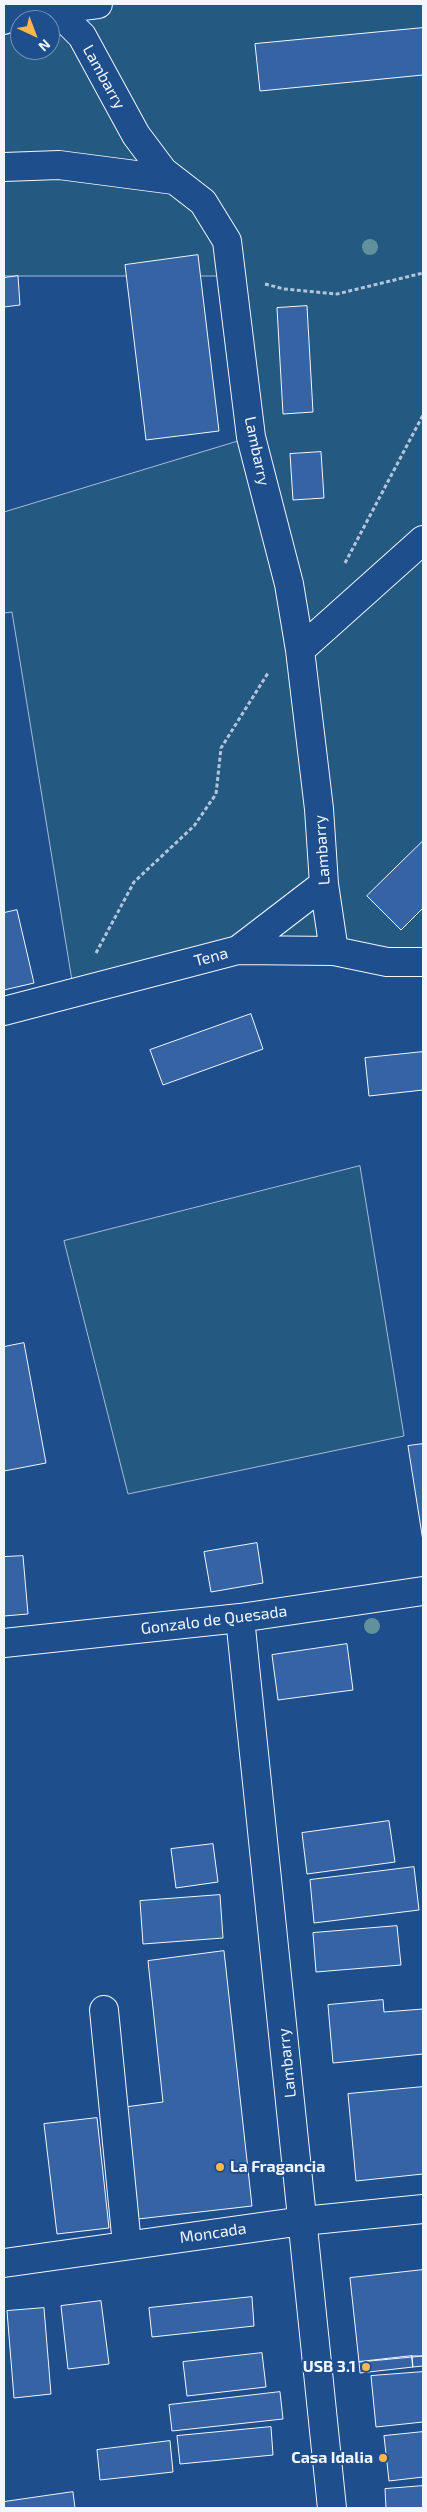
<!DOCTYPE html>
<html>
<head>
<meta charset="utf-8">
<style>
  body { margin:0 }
  #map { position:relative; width:427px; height:2512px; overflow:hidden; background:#1f4e8c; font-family:"Exo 2",sans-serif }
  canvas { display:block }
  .frame { position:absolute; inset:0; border:5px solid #f2f6ff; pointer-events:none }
  .north { position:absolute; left:10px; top:10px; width:50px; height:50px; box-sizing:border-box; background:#1f4e8c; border:1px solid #7391ba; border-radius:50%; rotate:137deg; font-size:14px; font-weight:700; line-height:20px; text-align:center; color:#f2f6ff }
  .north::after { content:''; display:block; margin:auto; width:18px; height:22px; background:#ffb74d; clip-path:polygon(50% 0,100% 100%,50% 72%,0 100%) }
</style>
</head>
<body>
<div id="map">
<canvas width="427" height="2512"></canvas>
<div class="frame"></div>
<div class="north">N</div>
</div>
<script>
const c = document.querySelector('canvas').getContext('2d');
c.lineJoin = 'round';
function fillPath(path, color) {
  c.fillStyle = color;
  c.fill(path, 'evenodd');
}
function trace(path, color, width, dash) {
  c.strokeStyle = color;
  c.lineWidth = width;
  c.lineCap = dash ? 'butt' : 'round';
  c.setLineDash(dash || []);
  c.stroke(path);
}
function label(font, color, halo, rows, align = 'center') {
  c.font = font + ' "Exo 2",sans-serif';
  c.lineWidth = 4;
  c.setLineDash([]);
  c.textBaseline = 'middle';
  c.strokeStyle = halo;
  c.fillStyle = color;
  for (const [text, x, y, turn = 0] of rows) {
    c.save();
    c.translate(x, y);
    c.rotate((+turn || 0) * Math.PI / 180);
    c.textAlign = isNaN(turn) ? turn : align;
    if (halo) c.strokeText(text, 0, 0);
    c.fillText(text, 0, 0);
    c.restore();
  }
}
const green = new Path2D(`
  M53 4H423V962L238 950 74 993 12 612 4 613V512L251 437 231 276H4V26L20 20V50H50V20Z
  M360 1166 404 1436 128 1494 64 1241Z`);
fillPath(green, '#245a82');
trace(green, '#a8bbd7', 1);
const building = new Path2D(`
  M423 28V75L260 91 255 44Z
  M198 255 219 431 146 440 125 265Z
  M18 276 20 305 4 307V278Z
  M307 306 313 412 283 414 277 308Z
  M321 452 324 498 293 500 290 454Z
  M423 841V908L401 930 367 896Z
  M17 910 34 983 4 990V913Z
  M251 1014 263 1049 163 1085 150 1050Z
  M423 1052V1090L369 1096 365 1058Z
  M24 1343 46 1463 4 1471V1347Z
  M423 1444V1541L408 1446Z
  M257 1543 263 1583 211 1592 204 1552Z
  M23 1556 28 1614 4 1616V1557Z
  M347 1644 353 1690 278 1700 272 1655Z
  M389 1821 395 1862 307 1874 302 1833Z
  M213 1844 218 1882 176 1888 171 1849Z
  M414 1867 419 1910 314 1923 310 1880Z
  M220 1895 223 1938 143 1944 140 1901Z
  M397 1926 401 1965 316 1972 313 1933Z
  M224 1951 252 2206 138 2219 125 2107 163 2102 148 1961Z
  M383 2000 384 2012 423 2009V2054L333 2063 328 2005Z
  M423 2087V2174L356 2181 348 2094Z
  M97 2118 109 2228 57 2234 44 2124Z
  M423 2270V2356L359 2362 350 2278Z
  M252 2297 254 2326 152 2337 149 2308Z
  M101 2301 109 2364 68 2369 61 2306Z
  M44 2308 51 2394 14 2398 7 2311Z
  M262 2353 266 2387 187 2396 183 2362Z
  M412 2356 413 2367 360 2373 359 2362Z
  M412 2356H423V2366L413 2367Z
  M423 2372V2422L376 2427 371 2376Z
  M280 2392 283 2419 172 2431 169 2405Z
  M271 2427 273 2455 180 2464 177 2436Z
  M423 2432V2477L389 2481 384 2436Z
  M170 2441 173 2472 100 2480 97 2450Z
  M423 2486V2508H386L385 2489Z
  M73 2492 75 2508H4V2502Z`);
fillPath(building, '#3563a3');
trace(building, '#f2f6ff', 1);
const minor = new Path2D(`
  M53 4 54 8 82 36 136 135 163 171 203 202 227 241 251 437 289 584 300 650 319 809 324 884 334 951
  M4 20 12 15 98 4
  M4 167 59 165 174 180
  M300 650 423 540
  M238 950 324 884
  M4 1011 238 950 334 951 387 962H423
  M240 1618 332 2508
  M4 1643 240 1618 423 1591
  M104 2010 127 2245
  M4 2263 303 2221 423 2209`);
trace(minor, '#f2f6ff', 30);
trace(new Path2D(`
  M265 284 284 289 337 294 423 273
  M345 563 423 415
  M96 953 134 882 194 826 216 794 221 748 268 673`), '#b3c4dc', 3, [4, 2.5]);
trace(minor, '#1f4e8c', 28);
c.fillStyle = '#61919a';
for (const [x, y] of [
  [370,247],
  [372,1626]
]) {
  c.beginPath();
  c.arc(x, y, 8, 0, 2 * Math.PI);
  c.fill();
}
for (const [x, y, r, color] of [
  [220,2167,5,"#ffb74d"],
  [366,2367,5,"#ffb74d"],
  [383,2458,5,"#ffb74d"]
]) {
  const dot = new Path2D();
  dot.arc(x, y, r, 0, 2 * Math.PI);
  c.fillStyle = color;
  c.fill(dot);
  trace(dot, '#1f4e8c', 2);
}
label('16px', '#f2f6ff', '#1f4e8c', [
  ["Lambarry",104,77,61],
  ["Lambarry",257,451,78],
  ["Lambarry",322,850,-94],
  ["Tena",211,957,-15],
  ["Gonzalo de Quesada",214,1620,-7],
  ["Lambarry",287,2063,-96],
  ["Moncada",213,2233,-8]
]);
label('bold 16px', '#f2f6ff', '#1f4e8c', [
  ["La Fragancia",230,2167,"left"],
  ["USB 3.1",356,2367],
  ["Casa Idalia",373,2458]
], 'right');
</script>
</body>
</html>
